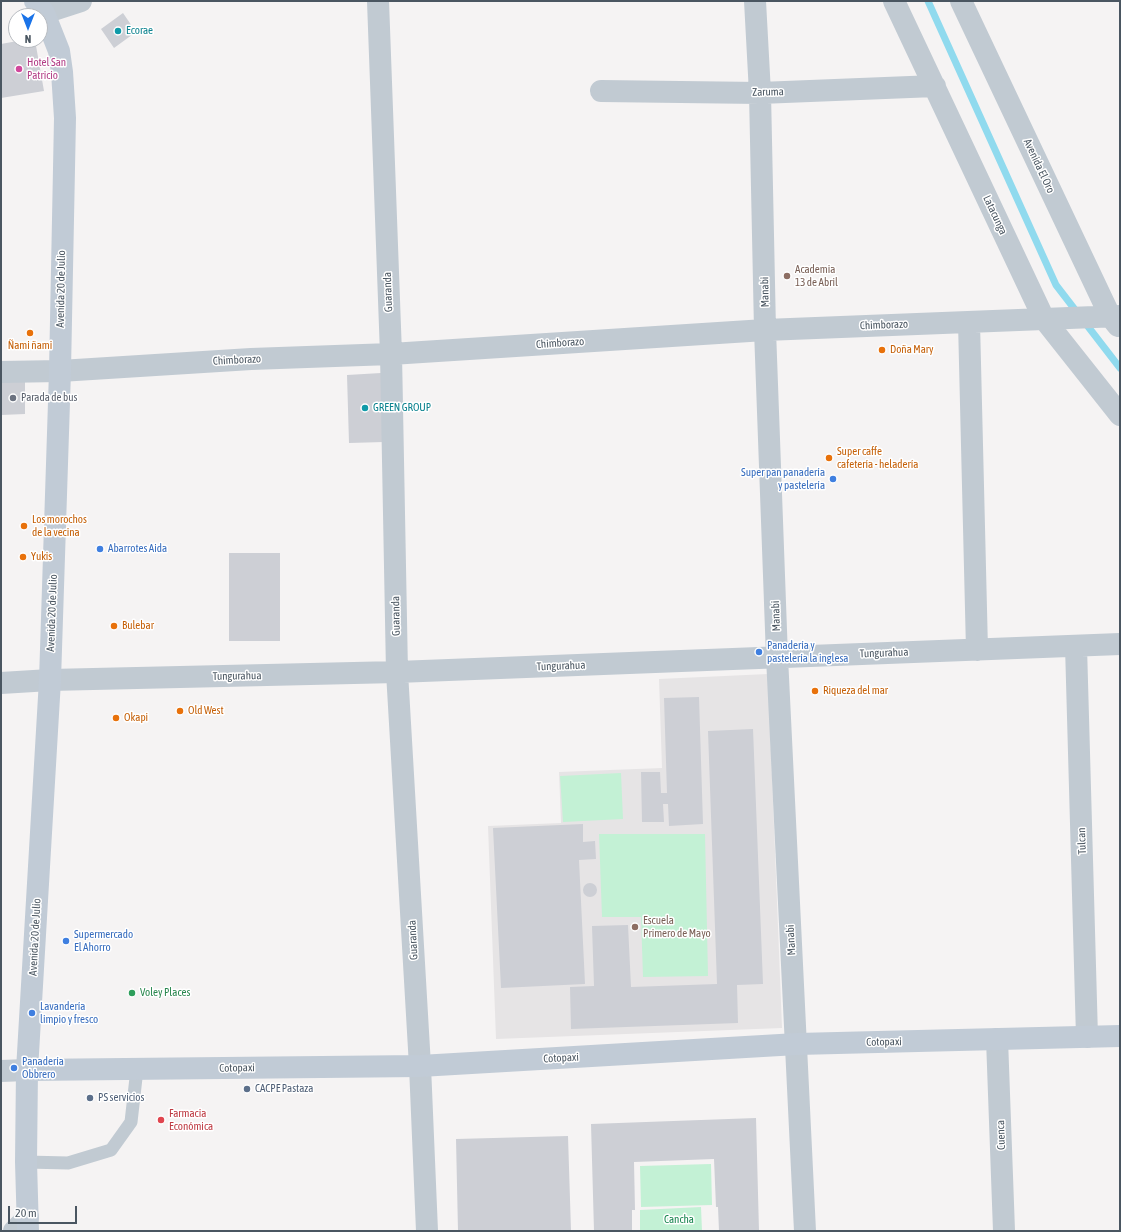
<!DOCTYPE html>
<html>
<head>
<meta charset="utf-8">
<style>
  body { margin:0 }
  #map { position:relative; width:1121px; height:1232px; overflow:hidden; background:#f5f3f3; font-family:"Asap Condensed",sans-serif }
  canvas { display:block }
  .frame { position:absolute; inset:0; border:2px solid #4a5661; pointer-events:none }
  .north { position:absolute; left:8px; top:8px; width:40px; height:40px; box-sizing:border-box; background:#fff; border:1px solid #b7bbc0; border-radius:50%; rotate:180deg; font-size:11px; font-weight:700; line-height:16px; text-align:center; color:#4a5661 }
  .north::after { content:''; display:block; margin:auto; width:14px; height:18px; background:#1a73e8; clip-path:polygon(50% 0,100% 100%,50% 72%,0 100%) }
  .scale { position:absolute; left:8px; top:1206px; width:69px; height:18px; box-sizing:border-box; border:2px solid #4a5661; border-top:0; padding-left:5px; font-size:12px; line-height:14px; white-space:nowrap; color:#4a5661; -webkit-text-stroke:3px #fff; paint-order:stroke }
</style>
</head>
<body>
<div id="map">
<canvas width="1121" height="1232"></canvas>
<div class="frame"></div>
<div class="north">N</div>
<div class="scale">20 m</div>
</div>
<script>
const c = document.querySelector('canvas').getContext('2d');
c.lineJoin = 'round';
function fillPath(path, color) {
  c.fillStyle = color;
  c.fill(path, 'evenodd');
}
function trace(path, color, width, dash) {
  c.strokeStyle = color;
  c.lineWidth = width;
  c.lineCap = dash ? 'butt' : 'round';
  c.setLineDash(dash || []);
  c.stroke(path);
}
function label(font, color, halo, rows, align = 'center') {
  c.font = font + ' "Asap Condensed",sans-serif';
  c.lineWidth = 3;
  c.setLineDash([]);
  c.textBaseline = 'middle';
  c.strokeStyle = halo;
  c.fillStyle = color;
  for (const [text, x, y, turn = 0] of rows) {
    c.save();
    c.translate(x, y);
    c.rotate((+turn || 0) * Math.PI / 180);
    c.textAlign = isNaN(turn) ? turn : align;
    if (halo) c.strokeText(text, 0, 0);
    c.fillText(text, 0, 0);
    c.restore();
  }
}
fillPath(new Path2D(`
  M768 674 782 1028 496 1039 488 826 561 823 559 772 662 768 659 679Z`), '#e6e4e5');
fillPath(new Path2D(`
  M621 773 623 819 563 822 560 776Z
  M599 834H705L708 976 643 977 641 917H602Z
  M711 1164 712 1205 641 1207 640 1166Z
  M701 1207 702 1231H640V1210Z`), '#c3f1d5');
trace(new Path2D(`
  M928 1 1056 285 1120 368`), '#90daee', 7);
fillPath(new Path2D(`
  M123 13 136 32 114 48 101 29Z
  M23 40H35L44 91 1 98V44Z
  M381 373 384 442 349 443 347 375Z
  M25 381V414L1 415V382Z
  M229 553H280V641H229Z
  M699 697 703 824 669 826 668 804H663L664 822H642L641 772H660L661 793H667L664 698Z
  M753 729 763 984 737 985 738 1023 571 1029 570 987 594 986 592 926 628 925 631 987 717 984 708 731Z
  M583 824V842L595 841 596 859 579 860 585 984 501 988 493 828Z
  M583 890a7 7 0 1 1 14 0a7 7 0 1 1-14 0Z
  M756 1118 759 1231H719L718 1207H716L714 1159 634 1162 635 1210H632V1231H594L591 1124Z
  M568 1136 571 1231H458L456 1139Z`), '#cdcfd5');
trace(new Path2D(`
  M26 1162 68 1163 111 1150 131 1122 137 1069`), '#c1cad2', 13);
trace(new Path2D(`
  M378 1 391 354 397 672 420 1066 427 1231
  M755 1 760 93 765 330 777 657 805 1231
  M894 1 1044 319 1120 415
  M961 1 1110 316 1118 326
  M44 13 81 1
  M601 91 760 93 935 86
  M969 322 977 650
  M1 372 60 371 251 359 391 354 765 330 1120 316
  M1076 646 1087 1037
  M1 683 50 680 397 672 1120 644
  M997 1039 1004 1231
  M1 1071 27 1070
  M14 1231 28 1217`), '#c1cad2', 22);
trace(new Path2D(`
  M27 1070 420 1066 797 1044 1120 1036
  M28 1231 26 1162 27 1070 50 680 60 371 65 118 62 72 59 51 44 13 35 1`), '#c1cbd6', 22);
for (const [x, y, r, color] of [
  [118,31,4,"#0f9aa8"],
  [19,69,4,"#d1479c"],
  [787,276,4,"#8d6e63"],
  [30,333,4,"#e8710a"],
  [882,350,4,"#e8710a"],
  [13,398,4,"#6b7280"],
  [365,408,4,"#0f9aa8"],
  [829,458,4,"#e8710a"],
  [833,479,4,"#3f7fe0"],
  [24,526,4,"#e8710a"],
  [100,549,4,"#3f7fe0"],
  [23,557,4,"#e8710a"],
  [114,626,4,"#e8710a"],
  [759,652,4,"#3f7fe0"],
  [815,691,4,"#e8710a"],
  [180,711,4,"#e8710a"],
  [116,718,4,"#e8710a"],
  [635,927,4,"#8d6e63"],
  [66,941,4,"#3f7fe0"],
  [132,993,4,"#2e9e5b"],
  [32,1013,4,"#3f7fe0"],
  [14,1068,4,"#3f7fe0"],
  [247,1089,4,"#5c6f8a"],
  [90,1098,4,"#5c6f8a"],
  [161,1120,4,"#e0444e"]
]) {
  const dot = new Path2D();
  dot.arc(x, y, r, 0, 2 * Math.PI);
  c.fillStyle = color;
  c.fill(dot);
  trace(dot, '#fff', 1.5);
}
label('11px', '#0d838f', '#fff', [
  ["Ecorae",126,31],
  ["GREEN GROUP",373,408]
], 'left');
label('11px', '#b23c85', '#fff', [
  ["Hotel San",27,63],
  ["Patricio",27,76]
], 'left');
label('11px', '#4a5661', '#fff', [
  ["Zaruma",768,92,-1],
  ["Avenida El Oro",1039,166,65],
  ["Latacunga",995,215,65],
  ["Avenida 20 de Julio",61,289,-89],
  ["Guaranda",388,292,-92],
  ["Manabi",765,292,-91],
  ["Chimborazo",884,325,-2],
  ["Chimborazo",560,343,-4],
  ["Chimborazo",237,360,-3],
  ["Avenida 20 de Julio",52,613,-88],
  ["Guaranda",396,616,-91],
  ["Manabi",776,616,-92],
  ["Tungurahua",884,653,-2],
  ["Tungurahua",561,666,-2],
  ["Tungurahua",237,676,-1],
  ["Tulcan",1082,841,-92],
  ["Avenida 20 de Julio",35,937,-87],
  ["Guaranda",413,940,-93],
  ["Manabi",791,940,-93],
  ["Cotopaxi",884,1042,-1],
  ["Cotopaxi",561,1058,-3],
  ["Cotopaxi",237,1068,-1],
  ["Cuenca",1001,1135,-92]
]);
label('11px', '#785e54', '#fff', [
  ["Academia",795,270],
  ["13 de Abril",795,283],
  ["Escuela",643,921],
  ["Primero de Mayo",643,934]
], 'left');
label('11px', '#c56008', '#fff', [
  ["Ñami ñami",30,346,"center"],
  ["Doña Mary",890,350],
  ["Super caffe",837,452],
  ["cafetería - heladería",837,465],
  ["Los morochos",32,520],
  ["de la vecina",32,533],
  ["Yukis",31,557],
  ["Bulebar",122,626],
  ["Riqueza del mar",823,691],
  ["Old West",188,711],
  ["Okapi",124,718]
], 'left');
label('11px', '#5b616d', '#fff', [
  ["Parada de bus",21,398]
], 'left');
label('11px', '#366cbe', '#fff', [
  ["Super pan panadería",825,473,"right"],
  ["y pastelería",825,486,"right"],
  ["Abarrotes Aida",108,549],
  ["Panadería y",767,646],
  ["pastelería la inglesa",767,659],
  ["Supermercado",74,935],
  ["El Ahorro",74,948],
  ["Lavandería",40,1007],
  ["limpio y fresco",40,1020],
  ["Panadería",22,1062],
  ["Obbrero",22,1075]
], 'left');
label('11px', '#27864d', '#fff', [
  ["Voley Places",140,993]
], 'left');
label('11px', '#4e5e75', '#fff', [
  ["CACPE Pastaza",255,1089],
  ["PS servicios",98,1098]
], 'left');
label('11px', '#be3a42', '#fff', [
  ["Farmacia",169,1114],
  ["Económica",169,1127]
], 'left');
label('11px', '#17864f', '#fff', [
  ["Cancha",679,1220]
]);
</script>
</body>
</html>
